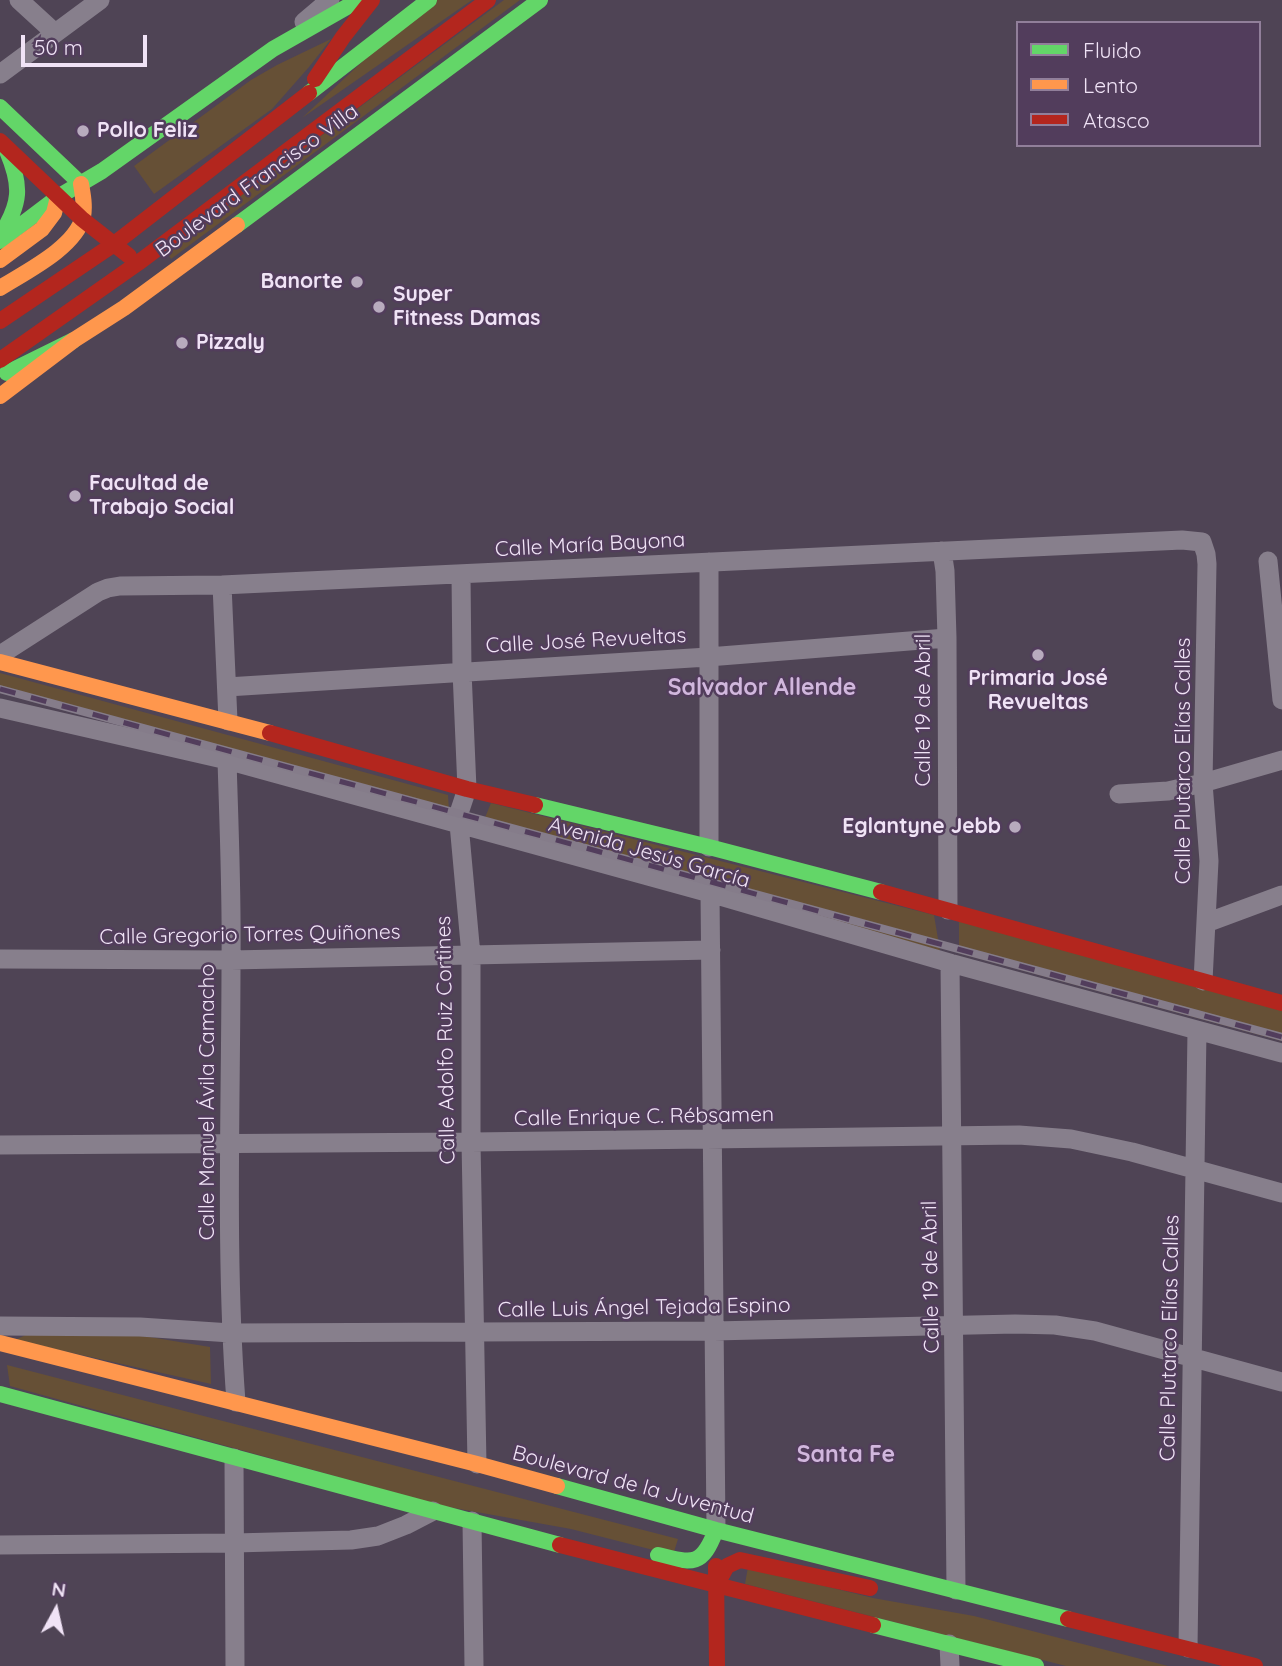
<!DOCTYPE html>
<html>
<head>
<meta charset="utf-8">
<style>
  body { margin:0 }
  #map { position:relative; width:1282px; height:1666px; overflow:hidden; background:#4f4455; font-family:Quicksand,sans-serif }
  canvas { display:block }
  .legend { position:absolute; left:1016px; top:21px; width:245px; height:126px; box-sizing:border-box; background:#523d5c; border:2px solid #917f9a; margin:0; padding:9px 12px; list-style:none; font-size:21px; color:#f0e3f6 }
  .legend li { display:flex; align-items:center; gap:14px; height:35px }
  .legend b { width:35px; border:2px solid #917f9a }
  .north { position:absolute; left:21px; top:1575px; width:70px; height:70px; -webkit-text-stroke:5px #523d5c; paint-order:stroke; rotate:8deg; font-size:19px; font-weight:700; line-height:28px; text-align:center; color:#f0e3f6 }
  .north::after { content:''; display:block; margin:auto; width:24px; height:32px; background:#f0e3f6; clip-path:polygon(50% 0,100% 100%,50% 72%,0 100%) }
  .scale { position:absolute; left:21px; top:35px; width:126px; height:32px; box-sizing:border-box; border:4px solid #f0e3f6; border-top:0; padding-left:9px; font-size:21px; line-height:24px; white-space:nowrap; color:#f0e3f6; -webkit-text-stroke:5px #523d5c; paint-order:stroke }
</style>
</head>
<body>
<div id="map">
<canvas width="1282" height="1666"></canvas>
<ul class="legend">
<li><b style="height:9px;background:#63d668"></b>Fluido</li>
<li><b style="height:9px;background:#ff974d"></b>Lento</li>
<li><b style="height:9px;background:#b3261e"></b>Atasco</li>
</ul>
<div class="north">N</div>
<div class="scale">50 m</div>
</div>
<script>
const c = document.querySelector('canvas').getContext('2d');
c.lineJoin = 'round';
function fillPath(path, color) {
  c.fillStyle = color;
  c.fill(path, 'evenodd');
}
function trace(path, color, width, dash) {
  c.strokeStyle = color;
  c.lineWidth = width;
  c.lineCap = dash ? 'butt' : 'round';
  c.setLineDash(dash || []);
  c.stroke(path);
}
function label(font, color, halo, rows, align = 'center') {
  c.font = font + ' Quicksand,sans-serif';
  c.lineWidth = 5;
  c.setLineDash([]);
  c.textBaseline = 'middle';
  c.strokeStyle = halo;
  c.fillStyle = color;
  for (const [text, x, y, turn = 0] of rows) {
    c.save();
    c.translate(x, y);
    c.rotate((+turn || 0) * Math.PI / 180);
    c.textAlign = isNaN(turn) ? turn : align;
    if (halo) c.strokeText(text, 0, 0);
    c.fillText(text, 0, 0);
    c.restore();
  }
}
fillPath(new Path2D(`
  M434 0H472L302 118 407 20Z
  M504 0H520L171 259 166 251Z
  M331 39 309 67 272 109 154 194 134 166 251 80 277 65Z
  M0 673 448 795 449 812 0 691Z
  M491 803 934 915 940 951 484 820Z
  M959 921 1282 1008V1041L959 953Z
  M95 1328 210 1347 211 1384 15 1340 34 1331Z
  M7 1365 678 1539 673 1555 571 1529 443 1506 10 1386Z
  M748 1567 873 1598 974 1616 1168 1666H1066L745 1584Z`), '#665036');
trace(new Path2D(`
  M19 0 55 33
  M304 22 330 0
  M0 74 100 0
  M942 551 945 571 947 638 948 910
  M1268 561 1282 700
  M461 574 462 671 467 789 459 813V824L471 955V1142L477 1464
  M222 585 228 721
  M0 655 98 592 108 588 120 586 222 585 1182 540 1202 542 1206 554 1207 564 1203 783 1209 861 1203 981
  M227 687 708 657 947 638
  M0 708 227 760 710 893 950 963 1282 1053
  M227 760C229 827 232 895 231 962 231 1109 225 1256 236 1402
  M1119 794 1168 791 1203 783 1282 760
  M709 847V562
  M710 893 716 1530
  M1206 923 1282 895
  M0 959 231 960 711 950
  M950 963 956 1590
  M0 1145 471 1142 1019 1135 1071 1139 1132 1152 1282 1193
  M0 1326 140 1327 231 1333 474 1332 714 1331 1015 1324 1055 1325 1095 1331 1282 1382
  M234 1458 235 1666
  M472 1521 474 1666
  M0 1545 234 1543 351 1540 378 1536 406 1525 433 1511
  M949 1644 950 1666
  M1188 1648 1197 1030`), '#877f8c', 19);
trace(new Path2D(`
  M309 93 429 0
  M0 107 81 184
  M237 225 540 0
  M0 236C21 204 22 186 7 151
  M0 241 58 197 102 171 273 49 359 0
  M7 373 74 340
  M535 805 709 847 881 892
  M0 1394 560 1545
  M557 1486 716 1530 1068 1619
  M658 1555C694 1564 702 1566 716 1530
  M873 1625 1036 1666`), '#63d668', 16);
trace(new Path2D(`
  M0 260 42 229 54 213 58 197
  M0 288C25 272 75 248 83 217 85 206 83 195 81 184
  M0 396 74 340 124 308 237 225
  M0 662 270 733
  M0 1343 477 1464 557 1486`), '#ff974d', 16);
trace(new Path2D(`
  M315 79 343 37 372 0
  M0 141 82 219 129 256
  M0 321 114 244 309 93
  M0 360 138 263 488 0
  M270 733 467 789 535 805
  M881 892 1282 1003
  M560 1545 873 1625
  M716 1566 717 1666
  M716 1586 727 1566 740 1560 870 1588
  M1068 1619 1255 1666`), '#b3261e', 16);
const rail = new Path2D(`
  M0 689 1282 1037`);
trace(rail, '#857c8a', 8);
trace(rail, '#523d5c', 5, [16]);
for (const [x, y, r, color] of [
  [83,131,7,"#b8abbe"],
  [357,282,7,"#b8abbe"],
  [379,307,7,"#b8abbe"],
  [182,343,7,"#b8abbe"],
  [75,496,7,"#b8abbe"],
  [1038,655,7,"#b8abbe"],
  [1015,827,7,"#b8abbe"]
]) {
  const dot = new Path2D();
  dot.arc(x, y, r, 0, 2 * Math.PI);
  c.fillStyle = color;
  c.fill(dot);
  trace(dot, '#523d5c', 2.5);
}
label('bold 21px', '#f0e3f6', '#523d5c', [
  ["Pollo Feliz",97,131],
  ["Banorte",343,282,"right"],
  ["Super",393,295],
  ["Fitness Damas",393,319],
  ["Pizzaly",196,343],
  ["Facultad de",89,484],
  ["Trabajo Social",89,508],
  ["Primaria José",1038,679,"center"],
  ["Revueltas",1038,703,"center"],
  ["Eglantyne Jebb",1001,827,"right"]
], 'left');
label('21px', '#f0e3f6', '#523d5c', [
  ["Boulevard Francisco Villa",257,181,-36],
  ["Calle María Bayona",590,545,-3],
  ["Calle José Revueltas",586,641,-3],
  ["Calle 19 de Abril",924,710,-90],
  ["Calle Plutarco Elías Calles",1184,761,-90],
  ["Avenida Jesús García",649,853,16],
  ["Calle Gregorio Torres Quiñones",250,935,-1],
  ["Calle Adolfo Ruiz Cortines",446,1040,-91],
  ["Calle Manuel Ávila Camacho",208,1102,-90],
  ["Calle Enrique C. Rébsamen",644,1117,-1],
  ["Calle 19 de Abril",931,1277,-91],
  ["Calle Luis Ángel Tejada Espino",644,1308,-1],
  ["Calle Plutarco Elías Calles",1170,1338,-89],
  ["Boulevard de la Juventud",633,1485,15]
]);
label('bold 23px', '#d1b7dd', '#523d5c', [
  ["Salvador Allende",762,688],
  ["Santa Fe",846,1455]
]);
</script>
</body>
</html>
